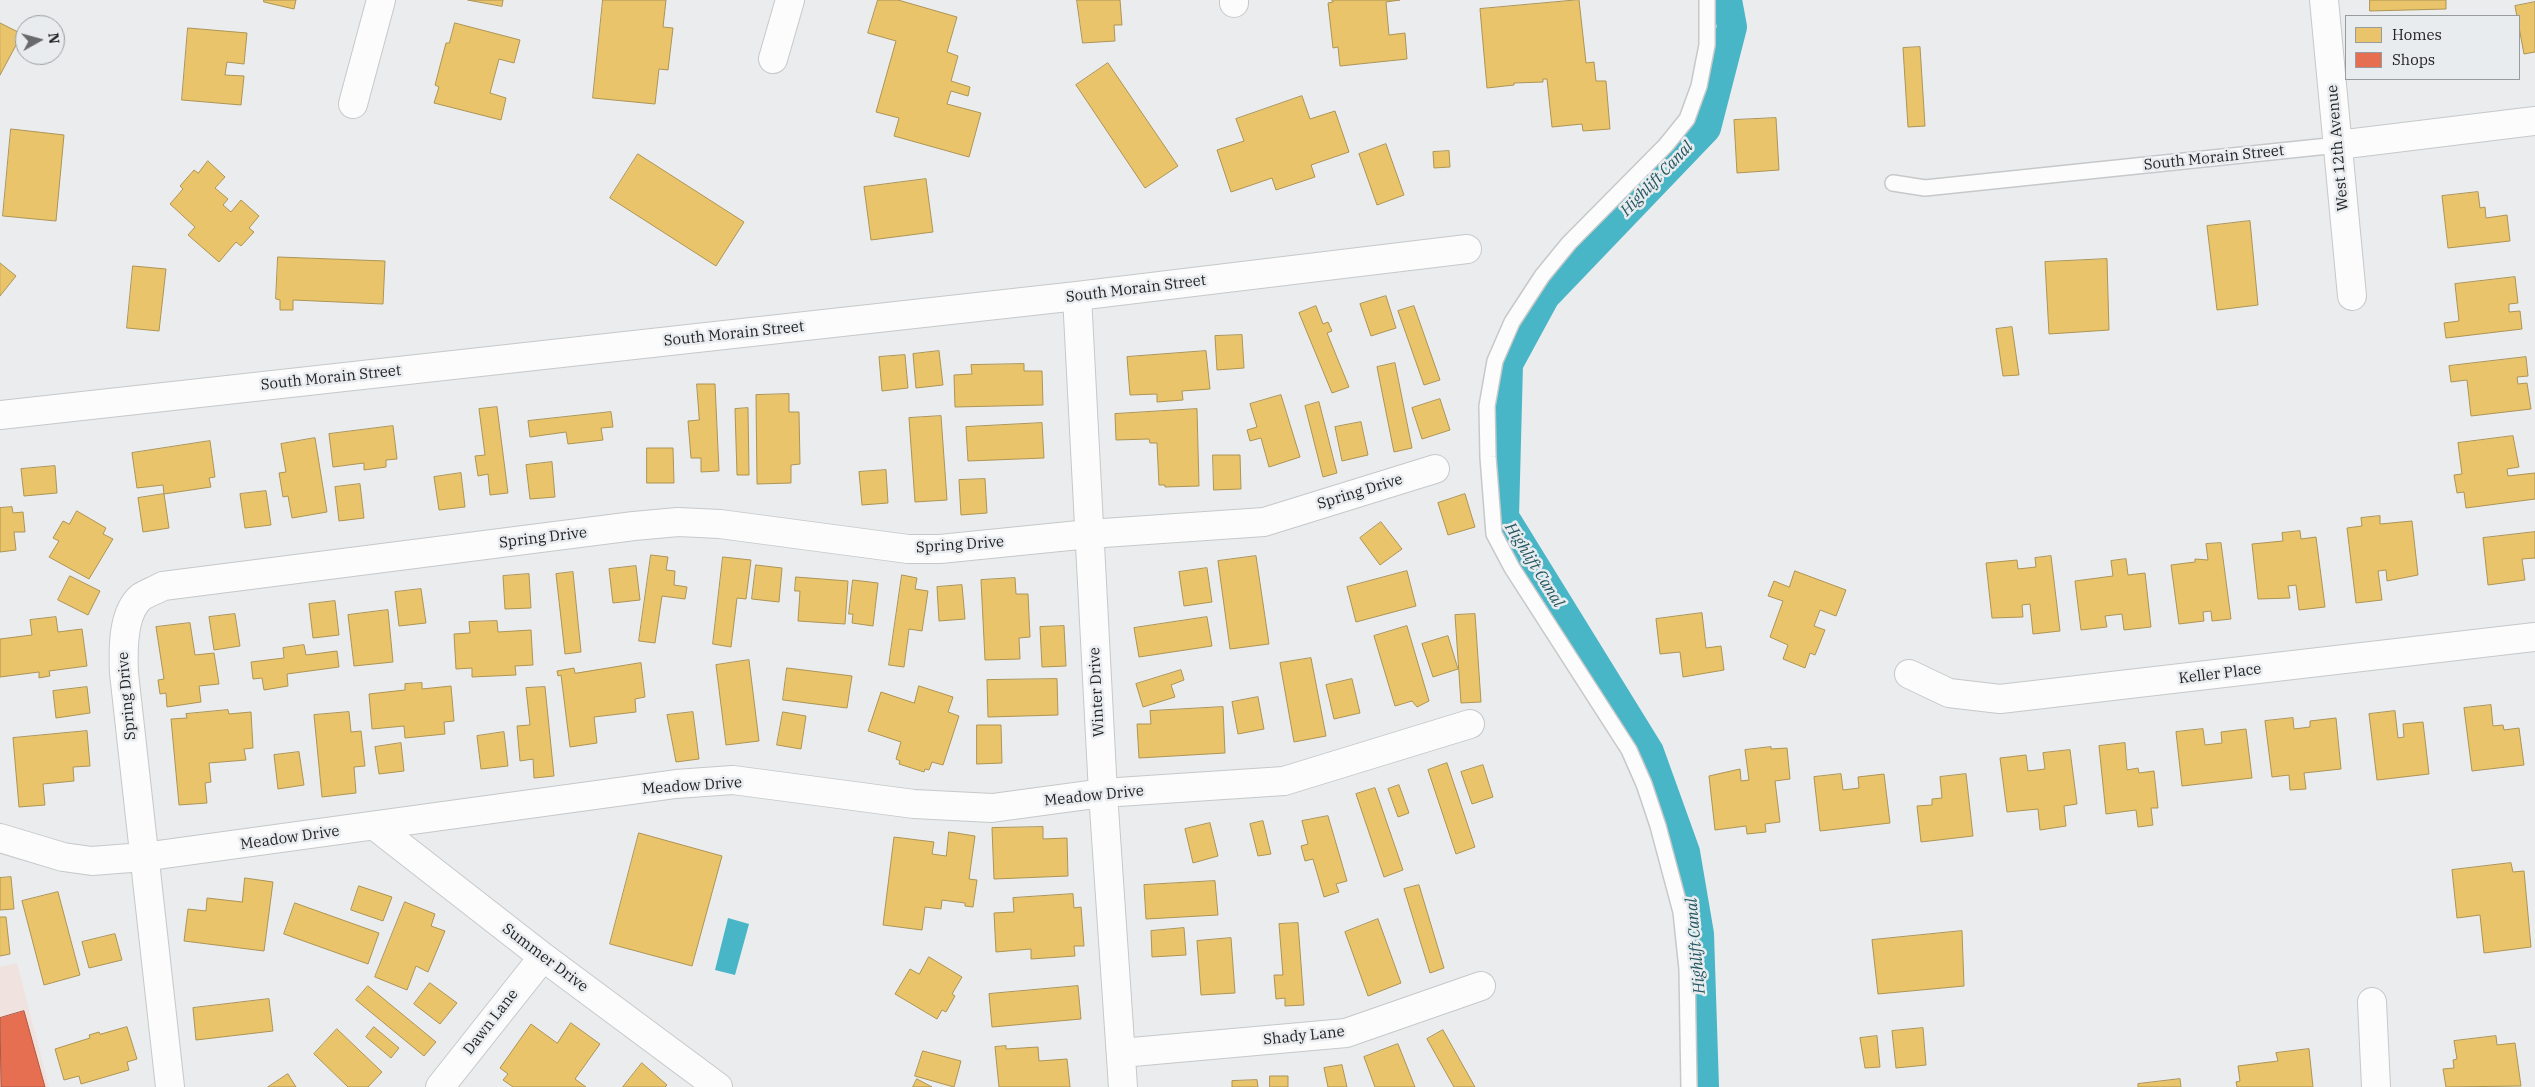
<!DOCTYPE html>
<html>
<head>
<meta charset="utf-8">
<style>
  body { margin:0 }
  #map { position:relative; width:2535px; height:1087px; overflow:hidden; background:#eaecee; font-family:"IBM Plex Serif",serif }
  canvas { display:block }
  .legend { position:absolute; left:2345px; top:15px; width:175px; height:65px; box-sizing:border-box; background:#e9ecef; border:1px solid #999c9e; margin:0; padding:6px 9px; list-style:none; font-size:15px; color:#222324 }
  .legend li { display:flex; align-items:center; gap:10px; height:25px }
  .legend b { width:25px; border:1px solid #999c9e }
  .north { position:absolute; left:15px; top:15px; width:50px; height:50px; box-sizing:border-box; background:#e9ecef; border:1px solid #999c9e; border-radius:50%; rotate:83deg; font-size:14px; font-weight:700; line-height:20px; text-align:center; color:#222324 }
  .north::after { content:''; display:block; margin:auto; width:18px; height:22px; background:#68696b; clip-path:polygon(50% 0,100% 100%,50% 72%,0 100%) }
</style>
</head>
<body>
<div id="map">
<canvas width="2535" height="1087"></canvas>
<ul class="legend">
<li><b style="height:14px;background:#e9c46a"></b>Homes</li>
<li><b style="height:14px;background:#e76f51"></b>Shops</li>
</ul>
<div class="north">N</div>
</div>
<script>
const c = document.querySelector('canvas').getContext('2d');
c.lineJoin = 'round';
function fillPath(path, color) {
  c.fillStyle = color;
  c.fill(path, 'evenodd');
}
function trace(path, color, width, dash) {
  c.strokeStyle = color;
  c.lineWidth = width;
  c.lineCap = dash ? 'butt' : 'round';
  c.setLineDash(dash || []);
  c.stroke(path);
}
function label(font, color, halo, rows, align = 'center') {
  c.font = font + ' "IBM Plex Serif",serif';
  c.lineWidth = 5;
  c.setLineDash([]);
  c.textBaseline = 'middle';
  c.strokeStyle = halo;
  c.fillStyle = color;
  for (const [text, x, y, turn = 0] of rows) {
    c.save();
    c.translate(x, y);
    c.rotate((+turn || 0) * Math.PI / 180);
    c.textAlign = isNaN(turn) ? turn : align;
    if (halo) c.strokeText(text, 0, 0);
    c.fillText(text, 0, 0);
    c.restore();
  }
}
fillPath(new Path2D(`
  M17 963 49 1087H0V967Z`), '#f0e3df');
fillPath(new Path2D(`
  M728 918 749 924 735 975 715 970Z`), '#48b6c6');
const homes = new Path2D(`
  M264 0H296L294 9 264 2Z
  M468 0H503L502 6Z
  M603 0H666L663 27 673 28 668 70 659 69 655 104 593 98Z
  M878 0H898L957 17 947 52 958 56 951 81 970 87 968 96 951 91 947 104 981 113 969 157 894 136 899 118 876 112 896 41 868 33Z
  M1077 0H1120L1122 25H1114L1115 41 1083 43Z
  M1332 0H1400L1386 2 1389 35 1405 33 1407 59 1340 66 1338 47 1333 48 1328 3 1333 2Z
  M1579 0 1586 63 1594 62 1596 81H1606L1610 129 1583 131 1582 124 1552 127 1547 79H1543V82L1514 83V85L1487 88 1480 9Z
  M2370 0H2446V9L2370 11Z
  M2535 2V52L2524 54 2515 6Z
  M0 23 22 34 0 75Z
  M455 23 520 40 514 63 499 59 490 93 506 98 501 120 434 103 439 87 435 85 446 43H449Z
  M188 28 247 33 244 64 227 62 225 75 244 76 241 105 182 100Z
  M1920 47 1925 126 1908 127 1903 48Z
  M1108 63 1178 166 1145 188 1076 85Z
  M1302 96 1310 119 1335 111 1349 152 1311 165 1315 177 1276 190 1272 178 1231 192 1217 150 1244 141 1236 119Z
  M1776 118 1779 170 1737 173 1734 120Z
  M11 129 64 135 56 221 3 216Z
  M1386 144 1404 195 1377 205 1359 154Z
  M1449 151 1450 167 1434 168 1433 152Z
  M638 154 744 222 716 266 610 198Z
  M208 161 225 177 215 188 228 199 223 205 231 212 241 200 259 216 249 228 254 232 241 246 236 242 219 262 188 235 195 227 170 204 183 189 180 186 194 170 198 173Z
  M926 179 933 232 871 240 864 187Z
  M2478 192 2480 208 2485 207 2486 218 2507 215 2510 241 2448 248 2442 196Z
  M2250 221 2258 305 2217 310 2207 226Z
  M278 257 385 261 383 304 293 300V310H280V300L276 299Z
  M2107 259 2109 330 2049 334 2045 262Z
  M0 263 16 276 0 296Z
  M133 266 166 269 159 331 127 328Z
  M2515 277 2518 303 2509 304V312L2520 311 2522 329 2446 338 2444 323 2459 321 2455 284Z
  M1386 296 1396 328 1371 336 1360 304Z
  M1316 306 1323 324 1328 322 1332 331 1327 333 1349 387 1332 393 1299 313Z
  M1414 306 1440 380 1424 385 1398 311Z
  M2012 327 2019 375 2003 376 1996 329Z
  M1242 335 1244 368 1217 370 1215 336Z
  M939 351 943 385 916 388 913 354Z
  M1206 351 1210 389 1182 391 1183 400 1157 402V394L1130 395 1127 357Z
  M905 355 908 388 882 391 879 357Z
  M2526 357 2528 376 2517 377 2518 384 2527 383 2531 409 2471 416 2467 380 2451 382 2449 366Z
  M1395 363 1412 448 1394 452 1377 367Z
  M1024 364V371H1042L1043 405 955 407 954 375 972 374 971 365Z
  M697 384H715L719 471 701 472V458H691L688 421 699 420Z
  M789 394V412H799L800 464 791 465V483L757 484 756 395Z
  M1281 395 1300 457 1269 467 1261 438 1250 441 1247 430 1257 427 1250 404Z
  M1440 399 1450 430 1422 439 1412 408Z
  M1319 402 1337 473 1323 477 1305 406Z
  M497 407 508 493 490 495 488 474 478 476 475 456 485 455 479 409Z
  M748 408 749 475H737L735 409Z
  M1197 409 1199 486 1165 487V485H1159L1157 443H1150L1149 439 1116 440 1115 414Z
  M611 412 613 427 601 428 603 440 568 444 566 432 530 437 528 421Z
  M941 416 947 500 915 502 909 418Z
  M1361 422 1368 455 1342 461 1335 427Z
  M1042 423 1044 458 968 461 966 427Z
  M393 426 397 459 386 460V467L364 470V463L333 467 329 434Z
  M2513 436 2519 467 2507 469 2508 476 2535 473V499L2466 508 2464 492 2457 493 2454 475 2462 474 2458 443Z
  M315 438 327 512 292 518 288 496 283 497 279 473 286 472 281 444Z
  M210 441 215 477 209 478 211 487 164 494 163 485 137 488 132 453Z
  M647 448H673L674 483H647Z
  M1213 455H1240L1241 489 1214 490Z
  M552 462 555 497 530 499 526 465Z
  M55 466 57 493 24 496 21 469Z
  M886 470 888 503 862 505 859 472Z
  M461 473 465 507 439 510 434 477Z
  M985 479 987 513 961 515 959 480Z
  M360 484 364 518 339 521 335 487Z
  M266 491 271 525 245 528 240 494Z
  M164 494 169 528 143 532 138 498Z
  M1465 494 1475 527 1448 535 1438 503Z
  M12 507 13 513 23 512 25 532H14L16 550 0 552V508Z
  M77 511 106 528 103 534 113 539 89 579 49 557 59 541 53 538 63 521 69 524Z
  M2380 516V524L2412 521 2418 575 2387 581 2386 570 2378 571 2382 600 2356 603 2347 528 2362 526 2361 518Z
  M1381 522 1402 549 1380 565 1360 538Z
  M2300 531 2301 539 2316 537 2325 607 2299 610 2296 585 2288 586 2290 598 2258 599 2252 544 2283 541 2282 533Z
  M2535 532V558L2522 559 2525 580 2488 585 2483 538Z
  M2221 543 2231 619 2212 621 2211 611 2203 612 2204 621 2179 624 2171 565 2195 562V559L2208 560 2206 544Z
  M651 555 668 557 666 570 675 571 674 585 687 587 685 599 662 596 655 643 639 641Z
  M1256 556 1269 644 1230 649 1218 561Z
  M2051 556 2060 631 2033 634 2030 604 2022 605 2023 617 1992 618 1986 563 2017 560 2018 569 2036 567 2035 558Z
  M723 557 751 560 746 599 737 598 731 647 713 644Z
  M2126 559 2128 575 2145 573 2151 627 2124 630 2122 614 2105 616 2107 627 2081 630 2075 581 2113 576 2111 561Z
  M756 565 782 568 779 602 752 599Z
  M636 566 640 600 613 603 609 569Z
  M1207 568 1212 602 1184 606 1179 572Z
  M1407 571 1416 606 1356 622 1347 587Z
  M1795 571 1846 590 1836 616 1820 610 1814 626 1825 630 1815 655 1810 653 1805 668 1783 659 1788 645 1770 637 1783 601 1768 596 1774 581 1789 587Z
  M573 572 581 652 565 654 556 574Z
  M529 574 531 608 505 609 503 576Z
  M902 575 917 578 915 589 928 591 922 631 909 629 904 667 889 665Z
  M70 576 100 591 88 615 58 600Z
  M796 577 848 581 845 624 798 621 800 591H795Z
  M1015 578 1016 594H1028L1030 637 1019 638 1020 659 985 660 981 580Z
  M853 580 878 583 873 626 852 623 853 614H849Z
  M962 585 965 619 939 621 937 587Z
  M421 589 426 623 399 626 395 592Z
  M335 601 339 635 313 638 309 604Z
  M388 610 393 662 354 666 348 615Z
  M1702 613 1706 648 1721 646 1724 670 1683 677 1680 652 1660 654 1656 619Z
  M235 614 240 646 214 650 209 617Z
  M1475 614 1481 702 1461 703 1455 615Z
  M56 617 58 632 82 629 87 666 49 671 50 676 39 678V672L0 677V639L32 635 30 620Z
  M1207 617 1212 646 1139 657 1134 628Z
  M497 621 498 632 531 630 533 665 515 666 516 675 472 677V668L456 669 454 634 470 633 469 622Z
  M190 623 195 655 214 653 219 684 199 686 201 702 167 707 166 693 160 694 158 680 164 679 156 627Z
  M1064 626 1066 666 1042 667 1040 627Z
  M1407 626 1429 701 1417 707 1412 701 1395 706 1374 636Z
  M1448 636 1458 669 1433 677 1422 644Z
  M304 645 306 655 337 651 339 667 287 674 288 686 264 690 262 678 253 679 251 662 284 658 283 648Z
  M1311 658 1326 736 1294 742 1280 663Z
  M749 660 759 741 726 745 716 665Z
  M641 663 645 697 635 699 636 712 594 717 597 743 570 747 561 675 558 676 557 671 574 668 575 673Z
  M787 668 852 676 847 708 783 700Z
  M1181 670 1184 680 1171 685 1175 697 1143 707 1136 684Z
  M1057 679 1058 715 988 717 987 680Z
  M1352 679 1360 713 1334 719 1326 685Z
  M422 683V689L451 686 454 721 444 722 445 734 405 738 404 726 372 729 369 694 405 690V684Z
  M919 686 953 697 948 712 959 716 943 765 932 762 929 770 925 769 924 772 899 764 900 761 896 759 901 742 868 731 881 692 914 703Z
  M87 687 90 713 56 718 53 691Z
  M545 687 554 776 534 778 533 759 520 761 517 726 530 725 526 688Z
  M1258 697 1264 729 1238 734 1232 702Z
  M2491 705 2493 726 2503 725 2504 730 2519 728 2524 765 2472 771 2464 708Z
  M1223 707 1225 753 1139 758 1137 724H1151L1150 711Z
  M228 710 229 714 251 712 253 748 244 749 246 760 209 763 211 782 205 783 207 803 179 805 171 719 187 718 186 714Z
  M2395 711 2398 738 2404 737 2403 724 2423 722 2429 774 2377 780 2369 714Z
  M349 712 351 732 361 731 365 766 354 767 356 793 322 797 314 715Z
  M693 712 699 759 676 762 667 715Z
  M783 712 806 716 801 749 777 745Z
  M2293 718 2294 729 2310 727V721L2336 718 2341 769 2304 773 2306 789 2290 790 2289 775 2272 777 2265 721Z
  M977 725H1001L1002 763 977 764Z
  M2203 729 2205 745 2222 743 2221 732 2246 729 2252 778 2182 786 2176 732Z
  M87 731 90 766 73 767 74 781 43 784 45 805 19 807 13 738Z
  M504 732 508 766 481 769 477 736Z
  M401 743 404 771 379 774 375 747Z
  M2125 743 2127 770 2138 768 2139 773 2154 771 2158 808H2151L2153 825 2138 827 2136 810 2106 814 2099 746Z
  M1771 747V749L1787 748 1790 779 1775 781 1780 822 1765 824 1766 832 1747 834 1746 826 1715 830 1709 776 1740 769 1741 781 1749 780 1745 750Z
  M2070 750 2077 804 2064 806 2066 826 2040 830 2038 809 2007 812 2000 758 2026 755 2028 771 2045 769 2043 753Z
  M299 752 304 785 278 789 274 755Z
  M1447 763 1475 847 1456 854 1428 770Z
  M1483 765 1493 797 1472 804 1461 772Z
  M1841 774 1843 790 1859 788 1858 777 1884 774 1890 823 1820 831 1814 777Z
  M1966 774 1973 836 1921 842 1917 806 1932 805V799L1942 798 1940 777Z
  M1399 785 1409 813 1398 817 1388 789Z
  M1375 788 1403 870 1384 877 1356 794Z
  M1328 816 1347 881 1336 884 1339 892 1324 897 1313 859 1305 861 1301 846 1308 844 1302 821Z
  M1263 821 1271 854 1258 856 1250 824Z
  M1210 823 1218 856 1193 863 1185 829Z
  M1043 827V839L1067 838 1068 876 994 879 992 828Z
  M949 832 975 836 969 879 977 880 973 907 965 906V903L942 900 941 909 925 907 922 930 883 925 894 837 934 842 932 854 946 856Z
  M639 833 722 856 692 966 610 944Z
  M2511 863 2513 872 2524 871 2531 947 2484 953 2480 915 2457 918 2452 870Z
  M11 877 14 909 0 910V878Z
  M245 878 273 882 264 951 184 941 188 909 206 911 207 898 242 902Z
  M1215 881 1218 915 1146 919 1144 885Z
  M1419 885 1444 968 1430 973 1404 889Z
  M359 886 392 897 383 921 351 910Z
  M58 892 80 975 44 985 22 901Z
  M1073 894 1074 908 1081 907 1084 946H1074L1075 956 1031 959V949L996 952 994 913 1014 912 1013 898Z
  M405 902 435 914 431 926 445 931 428 972 416 966 407 990 375 977Z
  M295 903 379 933 368 964 284 934Z
  M0 917H6L10 954 0 956Z
  M1378 919 1401 983 1368 996 1345 932Z
  M1298 923 1304 1005 1285 1006V998L1276 999 1274 975H1283L1279 924Z
  M1184 928 1186 955 1152 957 1151 931Z
  M1962 931 1964 986 1878 994 1872 940Z
  M115 934 122 960 89 968 82 942Z
  M1231 938 1235 993 1201 995 1197 941Z
  M929 957 962 977 952 994 955 996 946 1012 942 1010 937 1019 895 994 910 969 919 974Z
  M430 983 457 1003 440 1024 414 1004Z
  M368 986 436 1042 424 1056 356 1000Z
  M1078 986 1081 1019 992 1027 989 994Z
  M269 999 273 1031 196 1040 193 1008Z
  M571 1023 600 1044 575 1079 586 1087H513L503 1080 508 1074 500 1068 531 1024 557 1043Z
  M127 1027 137 1059 127 1062 129 1070 81 1084 79 1076 64 1080 55 1049 90 1038 89 1035 99 1032 100 1034Z
  M374 1027 399 1048 391 1058 366 1037Z
  M1923 1028 1926 1065 1896 1068 1892 1031Z
  M337 1029 382 1072 368 1087H348L314 1054Z
  M1443 1030 1475 1087H1454L1427 1039Z
  M1877 1036 1880 1067 1865 1068 1860 1038Z
  M2496 1036 2497 1045 2515 1043 2521 1086 2446 1087 2443 1069 2454 1068 2453 1060 2457 1059 2454 1041Z
  M1398 1044 1415 1087H1375L1364 1057Z
  M1006 1046V1049L1038 1047 1039 1061 1067 1059 1070 1087H999L995 1047Z
  M2309 1049 2313 1087H2237L2236 1082 2240 1081 2238 1066 2278 1061 2276 1053Z
  M923 1051 961 1061 954 1087 915 1076Z
  M642 1063 667 1085 665 1087H623Z
  M1342 1065 1347 1087H1328L1324 1068Z
  M288 1074 296 1087H268Z
  M1270 1076H1288V1087H1270Z
  M917 1079 932 1087H913Z
  M2180 1079 2181 1087H2138V1084Z
  M1257 1080 1258 1087H1232V1081Z`);
fillPath(homes, '#e9c46a');
trace(homes, '#ad9455', 1);
const shops = new Path2D(`
  M24 1011 45 1087H1L0 1018Z`);
fillPath(shops, '#e76f51');
trace(shops, '#ac5844', 1);
trace(new Path2D(`
  M1704 1087 1699 934 1685 852 1649 752 1504 517 1508 364 1545 296 1706 128 1732 27 1727 0`), '#48b6c6', 30);
const lane = new Path2D(`
  M1893 183 1925 188 2338 145
  M1689 1087 1687 969 1681 912 1658 826 1644 784 1629 750 1512 568 1494 534 1488 457 1487 406 1495 361 1512 322 1542 276 1569 243 1666 145 1687 119 1699 86 1707 45V0`);
const street = new Path2D(`
  M1234 0V3
  M2324 0 2352 296
  M773 59 790 0
  M353 104 381 0
  M2338 145 2535 121
  M1077 296 1103 793 1123 1087
  M0 415 1077 296 1467 249
  M1909 674 1949 693 2000 699 2535 637
  M375 826 543 957 718 1087
  M0 838 63 857 92 861 143 857 676 784 733 780 914 804 992 808 1103 793 1284 781 1470 724
  M2372 1002 2376 1087
  M1121 1053 1346 1033 1481 986
  M170 1087 124 673C123 651 122 613 141 597 147 593 156 590 163 586L634 526 678 522 720 524 908 549H940L1089 534 1264 522 1435 469
  M440 1087 543 957`);
trace(lane, '#c6c8c9', 18);
trace(street, '#c6c8c9', 30);
trace(lane, '#fcfcfc', 15);
trace(street, '#fcfcfc', 28);
label('15px', '#222324', '#e9ecef', [
  ["West 12th Avenue",2338,148,-95],
  ["South Morain Street",2214,158,-6],
  ["South Morain Street",1136,289,-7],
  ["South Morain Street",734,334,-6],
  ["South Morain Street",331,378,-6],
  ["Spring Drive",1360,492,-17],
  ["Spring Drive",543,538,-7],
  ["Spring Drive",960,545,-4],
  ["Keller Place",2220,674,-7],
  ["Winter Drive",1097,692,-93],
  ["Spring Drive",127,696,-95],
  ["Meadow Drive",692,786,-4],
  ["Meadow Drive",1094,796,-6],
  ["Meadow Drive",290,838,-8],
  ["Summer Drive",545,958,37],
  ["Dawn Lane",491,1022,-52],
  ["Shady Lane",1304,1036,-6]
]);
label('italic 16px', '#225660', '#e9ecef', [
  ["Highlift Canal",1657,179,-46],
  ["Highlift Canal",1534,565,58],
  ["Highlift Canal",1696,946,-95]
]);
</script>
</body>
</html>
